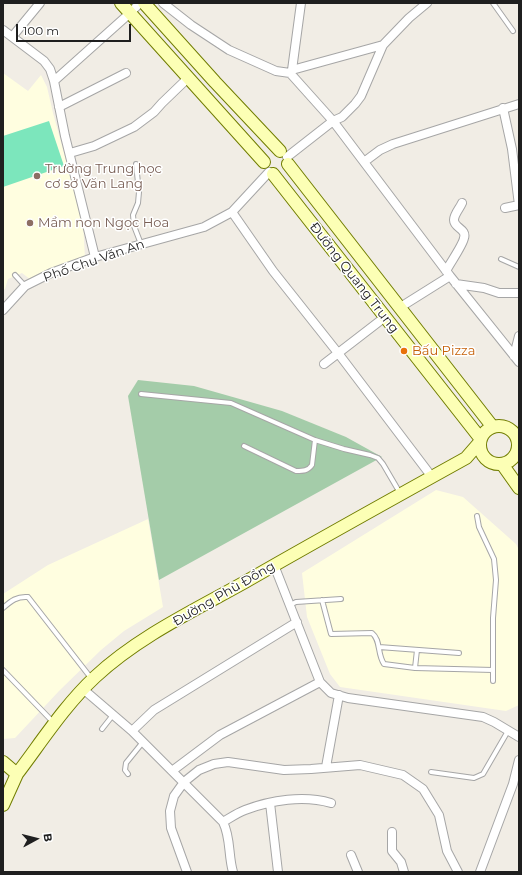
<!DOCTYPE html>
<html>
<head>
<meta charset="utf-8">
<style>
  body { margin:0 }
  #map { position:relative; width:522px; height:875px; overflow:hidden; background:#f1ede5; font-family:Montserrat,sans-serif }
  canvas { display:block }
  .frame { position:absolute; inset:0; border:4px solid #1f1f1f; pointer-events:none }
  .north { position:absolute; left:16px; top:819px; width:40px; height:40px; -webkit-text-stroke:3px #fff; paint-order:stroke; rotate:83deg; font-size:11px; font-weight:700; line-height:16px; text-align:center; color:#1f1f1f }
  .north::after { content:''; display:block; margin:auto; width:14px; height:18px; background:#1f1f1f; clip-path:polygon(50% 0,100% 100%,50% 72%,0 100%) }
  .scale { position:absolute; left:16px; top:24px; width:115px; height:18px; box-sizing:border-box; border:2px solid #1f1f1f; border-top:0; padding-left:5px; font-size:12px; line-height:14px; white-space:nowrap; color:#1f1f1f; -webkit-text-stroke:3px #fff; paint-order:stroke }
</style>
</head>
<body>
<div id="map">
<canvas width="522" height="875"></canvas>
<div class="frame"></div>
<div class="north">B</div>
<div class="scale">100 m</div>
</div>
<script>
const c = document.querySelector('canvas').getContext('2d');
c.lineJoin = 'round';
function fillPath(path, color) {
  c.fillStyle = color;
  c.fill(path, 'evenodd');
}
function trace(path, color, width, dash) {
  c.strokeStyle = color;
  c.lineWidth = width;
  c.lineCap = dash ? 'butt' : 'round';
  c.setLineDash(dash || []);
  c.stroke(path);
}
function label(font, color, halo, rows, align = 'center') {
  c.font = font + ' Montserrat,sans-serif';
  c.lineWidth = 3;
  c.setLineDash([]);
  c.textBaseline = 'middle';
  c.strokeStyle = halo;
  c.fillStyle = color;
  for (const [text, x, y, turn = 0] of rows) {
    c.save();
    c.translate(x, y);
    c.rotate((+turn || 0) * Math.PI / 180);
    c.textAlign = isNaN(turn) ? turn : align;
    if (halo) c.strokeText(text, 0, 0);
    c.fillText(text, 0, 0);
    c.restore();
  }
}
fillPath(new Path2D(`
  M3 73 28 91 41 75 47 87 53 113 83 223 85 258 31 280 22 273 8 279 5 289 3 290Z
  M436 490 463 497 516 544 519 550V705L506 711 340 687 330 674 307 617 302 573Z
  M148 519 163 607 124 631 101 650 59 691 15 738 3 739V594L48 565Z`), '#fffee0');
fillPath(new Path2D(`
  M138 380 194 386 282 411 346 437 382 457 159 580 128 396Z`), '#a4cca9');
fillPath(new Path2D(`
  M49 121 64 166 3 187V136Z`), '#7ce6bc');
const lane = new Path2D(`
  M493 3 513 31
  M136 164 139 192 138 203 133 215 134 226 141 244
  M501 259 519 267
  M15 275 25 286
  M141 394 231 403 315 440 344 449 370 455 378 458 383 464 400 493
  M244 446 296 471C303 471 308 471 312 465L315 440
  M477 516 479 527 494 559 496 580 493 618V681
  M322 600 331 634 372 633C381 640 377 654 384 664L415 668 493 670
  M290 605 296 602 341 599
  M3 608C11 601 17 596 28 597L91 678
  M379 647 459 653
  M415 668 417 650
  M3 670 53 722
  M102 729 113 715
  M431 772 474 778 483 774 508 731
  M128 774 125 770 126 763 143 742`);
const street = new Path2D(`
  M163 3 191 25 229 50 276 71 290 73 333 121 450 276 519 362
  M3 30 44 61 50 69 54 81
  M12 37 40 3
  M292 70 383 45
  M290 73 292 70 301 3
  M59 107 126 73
  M503 108 512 149 519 205
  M70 153 94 146 134 127 154 112 162 103 188 78
  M287 157 333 121 342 117 355 104 361 96 383 45 409 18 427 3
  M364 162 380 150 393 144 519 104
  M505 208 519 205
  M232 212 273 271 338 353 432 477
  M95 257 65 136 54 81 130 13 140 3
  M446 271C450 263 463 245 464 238 467 229 454 228 454 220 454 214 460 208 462 203
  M456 284 484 288 499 293H519
  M399 308 450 276
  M3 310 25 286 51 273 95 257 204 227 232 212 269 172
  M514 356 519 336
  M324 364 385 317
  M274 565 320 682 331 693 348 698 483 717 494 722 519 737
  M83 689 132 731 223 822C231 838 228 855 233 872
  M132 731 154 710 297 622
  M326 767 339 695
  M172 771 220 735 320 682
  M270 803 278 872
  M223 822C230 818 237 813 245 810 271 800 304 795 331 803
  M392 832V851L401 862 404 872
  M351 855 358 872
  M187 872 171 828 170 811 174 796 184 782 199 770 214 764 228 762 284 770 311 769 360 765 403 775 423 789 439 815 447 851 458 872
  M480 872 513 784 519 760`);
const secondary = new Path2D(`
  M121 3 264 162
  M144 3 215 82 280 151
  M288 164 492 426
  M273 174 480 438
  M480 445a19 19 0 1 1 38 0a19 19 0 1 1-38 0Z
  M502 464 519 488
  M3 762 17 774 3 805
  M17 774C42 741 65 705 95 677 138 637 193 611 245 582 318 540 392 499 466 458L479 443`);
trace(lane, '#a6a6a6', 6);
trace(street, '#a6a6a6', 10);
trace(secondary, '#717d00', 14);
trace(lane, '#fff', 4);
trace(street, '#fff', 8);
trace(secondary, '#fcffb5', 12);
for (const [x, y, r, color] of [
  [37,176,4,"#8d6e63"],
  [30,223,4,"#8d6e63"],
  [404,351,4,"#e8710a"]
]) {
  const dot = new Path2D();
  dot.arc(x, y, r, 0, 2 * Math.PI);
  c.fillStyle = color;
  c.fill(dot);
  trace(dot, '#fff', 1.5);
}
label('13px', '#785e54', '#fff', [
  ["Trường Trung học",45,169],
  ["cơ sở Văn Lang",45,184],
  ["Mầm non Ngọc Hoa",38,223]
], 'left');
label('13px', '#1f1f1f', '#fff', [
  ["Phố Chu Văn An",94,261,-19],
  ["Đường Quang Trung",354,278,52],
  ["Đường Phù Đổng",224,594,-30]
]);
label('13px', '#c56008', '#fff', [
  ["Bấu Pizza",412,351]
], 'left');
</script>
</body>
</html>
